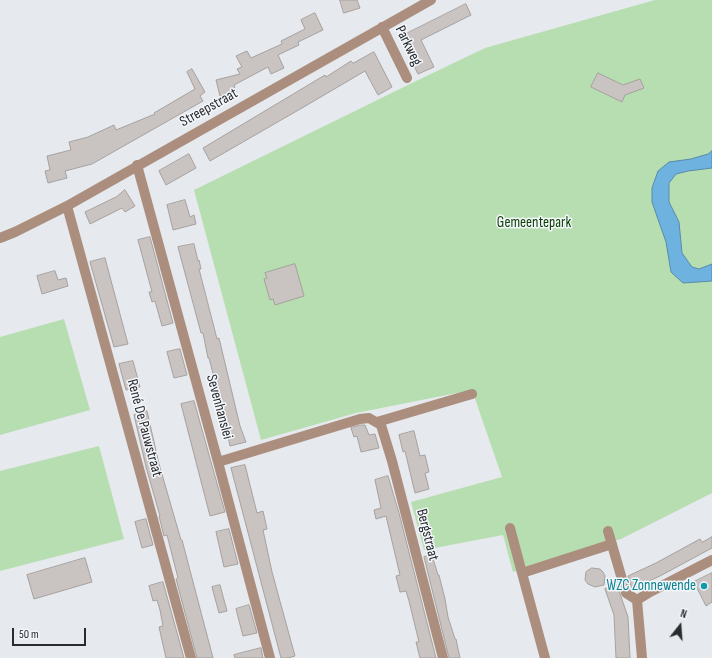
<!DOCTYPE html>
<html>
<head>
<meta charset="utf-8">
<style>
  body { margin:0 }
  #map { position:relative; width:712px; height:658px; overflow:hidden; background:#e6e9ee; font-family:"Sofia Sans Condensed",sans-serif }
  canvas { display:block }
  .north { position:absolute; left:660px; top:606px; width:40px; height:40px; -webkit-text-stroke:3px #f3f6fb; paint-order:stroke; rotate:17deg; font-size:11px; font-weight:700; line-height:16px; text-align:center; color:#292b2c }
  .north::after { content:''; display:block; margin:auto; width:14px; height:18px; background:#292b2c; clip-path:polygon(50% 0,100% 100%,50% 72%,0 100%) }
  .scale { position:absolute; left:12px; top:628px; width:74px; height:18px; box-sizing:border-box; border:2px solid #292b2c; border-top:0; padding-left:5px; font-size:12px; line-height:14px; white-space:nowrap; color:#292b2c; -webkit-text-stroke:3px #f3f6fb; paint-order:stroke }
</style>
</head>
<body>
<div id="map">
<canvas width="712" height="658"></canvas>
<div class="north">N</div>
<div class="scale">50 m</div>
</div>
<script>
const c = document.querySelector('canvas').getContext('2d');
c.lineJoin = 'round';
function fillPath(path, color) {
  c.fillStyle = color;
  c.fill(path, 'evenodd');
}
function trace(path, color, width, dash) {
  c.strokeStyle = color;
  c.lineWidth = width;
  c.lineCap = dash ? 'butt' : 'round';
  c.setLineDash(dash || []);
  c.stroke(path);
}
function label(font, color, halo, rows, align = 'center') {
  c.font = font + ' "Sofia Sans Condensed",sans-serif';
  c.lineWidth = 3;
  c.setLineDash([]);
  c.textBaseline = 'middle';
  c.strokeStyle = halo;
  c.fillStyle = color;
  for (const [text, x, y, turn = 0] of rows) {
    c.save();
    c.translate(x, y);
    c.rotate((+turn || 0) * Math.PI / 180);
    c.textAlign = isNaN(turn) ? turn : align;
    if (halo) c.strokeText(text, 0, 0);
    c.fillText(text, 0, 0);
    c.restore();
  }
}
fillPath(new Path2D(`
  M655 0H712V493L621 539 513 572 503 535 424 550 411 502 502 477 472 390 356 413 261 440 194 190 414 82 485 48Z
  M64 319 90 410 0 435V337Z
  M99 446 124 539 0 571V471Z`), '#b7deb1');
const water = new Path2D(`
  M712 151V168L688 171 676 174 669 183V202L679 222 682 253 692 267 699 269 712 264V281L683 283 671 272 666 242 652 202V188L658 171 669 162 691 159 708 154Z`);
fillPath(water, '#6eb2e0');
trace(water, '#598aaa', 1);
const building = new Path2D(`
  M340 0H357L360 8 344 13Z
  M466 4 471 15 421 40 434 67 418 74 400 37Z
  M315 13 323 30 298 42 299 45 278 55 284 68 271 74 268 67 234 85 236 92 220 96 216 80 240 74 237 69 242 67 236 56 247 51 251 58 282 44 281 41 305 29 301 20Z
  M374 52 392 87 378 95 365 71 302 108 210 161 203 148 325 75 326 77 351 61 353 63Z
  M192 69 205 92 200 96 203 101 92 164 65 171 67 178 48 183 45 171 50 170 47 156 71 150 69 142 88 137 114 125 116 130 155 114 154 113 195 89 187 72Z
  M598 73 623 85 640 79 644 88 625 95 622 102 591 87Z
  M189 154 196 168 166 185 159 171Z
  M125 190 135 206 125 212 122 208 90 224 85 212 116 197Z
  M185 200 190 217 194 215 196 224 173 230 167 205Z
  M150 237 173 323 162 326 155 301 152 302 149 292H152L138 240Z
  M194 244 198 261 199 260 201 269H199L217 339 219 338 240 426 246 442 230 446 220 401 209 358H208L203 333H201L178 247Z
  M105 258 128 344 114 347 90 262Z
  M295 264 304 296 275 305 273 299 270 300 264 279 267 278 265 273Z
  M55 271 58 280 66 278 68 286 42 294 37 276Z
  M180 349 187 375 174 378 167 352Z
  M133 361 140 387 126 390 119 364Z
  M194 401 225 512 210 516 181 404Z
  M147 411 159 464 181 540H182L213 658H197L176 579 178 578 167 535 164 536 159 516H160L146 467 134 415Z
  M361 425H365L369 435 375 434 379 448 361 452 357 436 354 437 351 428Z
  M414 431 420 456 425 455 429 472 425 473 429 489 415 493 405 451 403 452 399 435Z
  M245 465 257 513 263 511 267 529 263 530 272 572 295 656 288 658H281L231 468Z
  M388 476 399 513 436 658H420L416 642H419L409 601 406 591 400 592 396 576 400 575 386 516 376 519 374 510 381 508 375 480Z
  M146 519 153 545 142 548 135 522Z
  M229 529 238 564 224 567 216 532Z
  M712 537V548L660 576 632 589 628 576 656 563 700 539 702 542Z
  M432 555 438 575H439L445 599 448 617 455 639H456L460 658H449L424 557Z
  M85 558 92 582 34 599 27 575Z
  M592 568 600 569 603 572 605 576 604 585 595 587 588 584 585 580 586 572Z
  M712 573V602L706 606 694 582Z
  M163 582 184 658H166L159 627 163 626 160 610 157 600 153 601 149 586Z
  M220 585 227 611 219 613 212 587Z
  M617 585 628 617 630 658H616L614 615 605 589Z
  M249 605 257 633 243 636 236 609Z
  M261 648 263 658H235L234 655Z`);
fillPath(building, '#c9c4c1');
trace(building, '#a6a19e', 1);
trace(new Path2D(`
  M382 27 407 78
  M137 165 218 462 270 658
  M67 206 191 658
  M0 238 15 232 67 206 431 0
  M377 422 472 394
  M218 462 360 419 369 418 381 425 392 461 443 658
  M510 528 522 573 612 544
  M608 531 626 593 637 600 642 658
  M522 573 545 658
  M637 600 650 592 712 560`), '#ab8e7d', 10);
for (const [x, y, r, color] of [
  [704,586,4,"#0f9aa8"]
]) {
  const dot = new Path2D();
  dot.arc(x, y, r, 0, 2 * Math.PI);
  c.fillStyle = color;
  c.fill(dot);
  trace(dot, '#f3f6fb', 1.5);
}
label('15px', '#292b2c', '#f3f6fb', [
  ["Parkweg",408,46,64],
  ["Streepstraat",209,108,-29],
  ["Sevenhanslei",219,407,75],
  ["René De Pauwstraat",144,428,75],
  ["Bergstraat",427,535,76]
]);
label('15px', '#0d4107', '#f3f6fb', [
  ["Gemeentepark",534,223]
]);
label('15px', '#0d838f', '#f3f6fb', [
  ["WZC Zonnewende",696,586]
], 'right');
</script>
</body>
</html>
